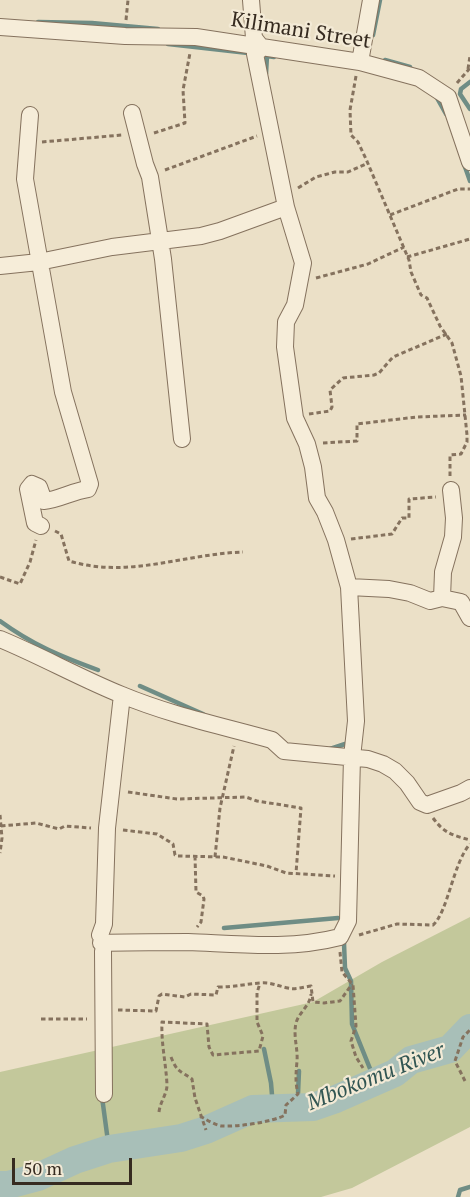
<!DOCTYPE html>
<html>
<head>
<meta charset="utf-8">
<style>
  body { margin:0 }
  #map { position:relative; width:470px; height:1197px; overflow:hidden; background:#ebe0c7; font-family:"PT Serif",serif }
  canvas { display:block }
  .scale { position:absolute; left:12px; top:1158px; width:120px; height:27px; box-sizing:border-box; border:3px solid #362b20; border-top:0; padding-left:8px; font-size:18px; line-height:21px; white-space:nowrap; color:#362b20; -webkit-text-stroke:4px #f3ead6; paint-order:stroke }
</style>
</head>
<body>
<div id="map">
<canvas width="470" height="1197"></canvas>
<div class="scale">50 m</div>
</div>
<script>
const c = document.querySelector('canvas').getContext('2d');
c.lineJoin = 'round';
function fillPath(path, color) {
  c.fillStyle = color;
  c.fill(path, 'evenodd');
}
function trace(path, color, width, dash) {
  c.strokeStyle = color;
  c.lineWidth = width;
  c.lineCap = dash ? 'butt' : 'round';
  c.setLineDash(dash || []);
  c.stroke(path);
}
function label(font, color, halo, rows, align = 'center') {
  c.font = font + ' "PT Serif",serif';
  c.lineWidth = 4.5;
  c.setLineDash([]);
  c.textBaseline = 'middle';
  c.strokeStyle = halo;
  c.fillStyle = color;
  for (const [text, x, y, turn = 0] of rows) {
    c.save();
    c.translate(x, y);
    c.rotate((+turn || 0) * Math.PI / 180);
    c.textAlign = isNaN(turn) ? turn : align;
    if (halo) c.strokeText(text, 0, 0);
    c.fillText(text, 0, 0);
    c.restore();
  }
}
fillPath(new Path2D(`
  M470 917V1127L352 1188 321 1197H0V1072L313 1002 382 962Z`), '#c3c89b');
trace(new Path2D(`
  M38 22 92 23 158 29
  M373 35 380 0
  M168 44 248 53
  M385 60 410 67
  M266 74 267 56 274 57
  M470 82 461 89 460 94 470 109
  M437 98 446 114
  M464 164 470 181
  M0 621C33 645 60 656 98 670
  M140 686 203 714
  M330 749 345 744
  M224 928 338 918
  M346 938 344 943 345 968 351 981 352 1024 373 1076 359 1088
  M264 1049 271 1083 274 1119 275 1108
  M299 1071 298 1094 300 1107
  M102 1097 109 1149
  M458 1197 460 1190 470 1187`), '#6f8d85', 4.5);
trace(new Path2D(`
  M0 1185H8L38 1177 75 1160 109 1149 181 1138 206 1130 253 1109 313 1107 336 1099 395 1073 411 1060 450 1049 470 1028`), '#a8bfb8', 28);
const street = new Path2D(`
  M251 0 254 38 262 48
  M0 27 125 36 196 37 360 62 419 78 448 97 470 162
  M360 62 371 0
  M132 113 145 164 150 177 163 259 182 439
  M30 115 25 179 63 392 90 484 88 489C73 491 58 500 44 501L39 487 32 484 28 489 35 523 41 526
  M0 266 39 262 112 247 201 236 220 231 286 207
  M349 587 389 589 410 593 430 601 442 598 461 602 470 618
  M442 598 443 572 453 537 454 518 451 490
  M0 639C41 656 80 678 122 695 170 715 222 726 272 740L284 751 368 759 383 764 395 771 407 783 420 802 427 805 461 793 470 788
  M100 935 104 924 107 828 122 695
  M101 943C130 942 159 942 188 942 239 944 290 950 340 937L348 921 352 757 356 721 349 587 336 540 325 512 317 498 313 467 307 444 295 418 285 347 286 322 295 305 303 263 286 207 255 54 262 48
  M103 951 104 1094`);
trace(street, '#85725e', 18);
trace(new Path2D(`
  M126 20 128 0
  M468 69 470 56
  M356 76 350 110 351 135 358 142 366 159 409 260 411 272 421 295 427 298 440 326 452 343 461 376 467 435V442L461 454 450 455V476
  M457 83 470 68
  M154 133 185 123 183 90 190 53
  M42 142 122 135
  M165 170 257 136
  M298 188 316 177 335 172H348L368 163
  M390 215 458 189H470
  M407 257 470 239
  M316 278 368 264 404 247
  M309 414 330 411 332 407 330 390 343 378 374 375 379 373 393 357 447 334
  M323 443 357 441V424L417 417 466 415
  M55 531 61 534 69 561C129 579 183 554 243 552
  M351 539 392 534 402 518H409V499L436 497
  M0 577 20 584 30 562 36 540
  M128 792 177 799 246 797 257 801 301 808 296 873
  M0 815 2 838 0 853
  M433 818C444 833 452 835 470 840
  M1 826 36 823 59 829 65 826 91 828
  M123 830 157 834 173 844 175 855 177 856 223 857 267 866 286 873 335 876
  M195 856 196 892 203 896 204 899 201 922 197 927
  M215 857 220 808 234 746
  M359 935 397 924 433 925C448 912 453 863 470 844
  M340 952 342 972 353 985 356 1026 351 1041 356 1057 363 1068
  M118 1010 156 1011 159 996 162 994 185 997 191 994 216 995 218 987C235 987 245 984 260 983 271 982 278 986 288 988 295 990 303 987 311 986L313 1002 324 1003 340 1001 352 984
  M41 1019H87
  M171 1057C177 1072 179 1070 192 1079L195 1098 206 1130
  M465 1081 455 1061 463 1037 470 1030
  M159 1112C160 1102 167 1094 167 1085 166 1063 161 1044 162 1022L207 1024 209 1047 213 1055 259 1051 263 1036 257 1022V993L260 983
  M200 1116C207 1120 215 1125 222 1126 237 1127 273 1122 285 1115L286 1105 298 1094C295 1082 296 1073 297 1061 298 1048 293 1036 296 1023 299 1012 310 1006 311 994`), '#85725e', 3, [4.5, 3]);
trace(street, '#f6edd9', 16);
label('21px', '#362b20', '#f3ead6', [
  ["Kilimani Street",301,31,9]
]);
label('italic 22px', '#315552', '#f3ead6', [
  ["Mbokomu River",376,1077,-22]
]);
</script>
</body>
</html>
